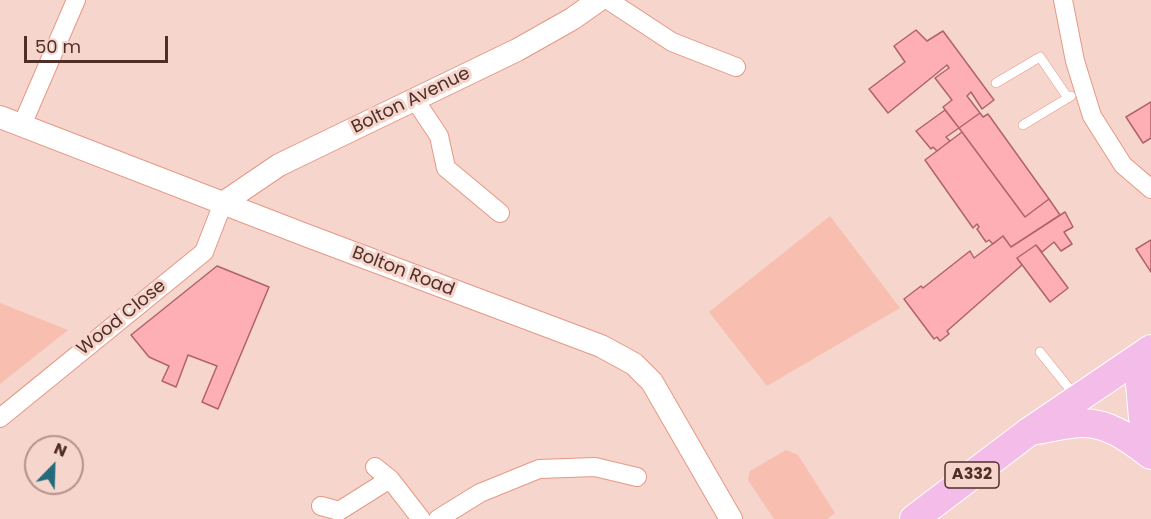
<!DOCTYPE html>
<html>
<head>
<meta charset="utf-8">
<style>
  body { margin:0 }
  #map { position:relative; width:1151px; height:519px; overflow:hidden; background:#f6d5cc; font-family:Poppins,sans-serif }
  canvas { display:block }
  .north { position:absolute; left:24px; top:435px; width:60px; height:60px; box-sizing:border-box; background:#f6d5cc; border:2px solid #b3938a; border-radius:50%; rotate:23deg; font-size:16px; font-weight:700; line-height:24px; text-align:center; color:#4f2f27 }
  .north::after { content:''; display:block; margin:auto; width:21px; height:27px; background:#256b7a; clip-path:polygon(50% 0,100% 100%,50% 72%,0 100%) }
  .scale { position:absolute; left:24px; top:36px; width:144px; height:27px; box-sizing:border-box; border:3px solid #4f2f27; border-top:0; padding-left:8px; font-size:18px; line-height:21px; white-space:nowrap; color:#4f2f27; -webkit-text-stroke:4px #f6d5cc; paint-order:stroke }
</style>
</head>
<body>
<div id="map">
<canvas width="1151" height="519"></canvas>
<div class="north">N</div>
<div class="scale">50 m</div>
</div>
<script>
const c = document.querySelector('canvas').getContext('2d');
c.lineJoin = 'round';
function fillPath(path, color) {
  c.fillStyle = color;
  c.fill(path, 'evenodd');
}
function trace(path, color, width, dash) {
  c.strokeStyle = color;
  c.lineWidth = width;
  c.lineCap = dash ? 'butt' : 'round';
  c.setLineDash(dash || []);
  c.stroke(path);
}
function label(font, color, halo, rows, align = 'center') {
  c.font = font + ' Poppins,sans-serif';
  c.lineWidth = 6;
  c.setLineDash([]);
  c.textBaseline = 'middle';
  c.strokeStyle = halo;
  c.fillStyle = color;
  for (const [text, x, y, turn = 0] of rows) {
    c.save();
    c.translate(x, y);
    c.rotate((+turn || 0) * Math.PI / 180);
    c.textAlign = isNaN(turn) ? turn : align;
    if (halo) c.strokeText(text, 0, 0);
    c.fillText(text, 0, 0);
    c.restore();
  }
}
fillPath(new Path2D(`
  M830 216 900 308 767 386 709 312Z
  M0 303 68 330 0 384Z
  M786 450 798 455 835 513 827 519H774L748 480 750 471Z`), '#f8beb0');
const building = new Path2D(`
  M916 30 927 41 943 31 994 100 982 109 971 92 967 96 980 113 959 128 943 107 952 100 935 78 949 68 947 65 888 113 869 89 905 62 894 46Z
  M1151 102V138L1143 143 1126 117Z
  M945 110 959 128 946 137 950 141 937 151 933 147 931 149 916 131Z
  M980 113 983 117 988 114 1049 199 1025 217 959 128Z
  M962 132 1025 217 1049 199 1060 215 1011 247 1003 236 993 244 989 240 986 242 977 229 979 227 977 224 973 228 925 160Z
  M1065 212 1073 227 1064 232 1072 244 1061 251 1054 242 1042 252 1036 245 1017 258 1022 265 947 331 949 334 940 341 937 337 934 339 904 299 921 286 923 288 970 251 974 258 1003 236 1011 247Z
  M1151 240V272L1136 249Z
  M1036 245 1068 288 1050 302 1017 258Z
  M217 266 269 287 218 409 202 402 217 366 188 355 176 387 162 381 169 366 149 357 131 335Z`);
fillPath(building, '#feafb5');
trace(building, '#b0636b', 1.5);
const service = new Path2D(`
  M996 83 1040 57 1068 98
  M1023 125 1071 96
  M1040 352 1076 397`);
const minor = new Path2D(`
  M608 0 672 42 736 67
  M1063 0 1075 61 1092 116 1123 165 1151 189
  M415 100 439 136 446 168 500 213
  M22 125 76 0
  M0 418 204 252 223 203
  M375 467 390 479 421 519
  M321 506 339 511 390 479
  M438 519 480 493 539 469 595 467 637 477`);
const tertiary = new Path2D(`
  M0 117 308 236 601 346 634 364 652 382 731 519
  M223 203 279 165 517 50 572 19 599 0`);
const primary = new Path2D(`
  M1151 362 1140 384 1143 418 1151 436
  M1036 430C1051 428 1068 423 1083 423 1110 423 1131 440 1151 455
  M914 519 1030 431 1151 349`);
trace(service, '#e69885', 10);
trace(minor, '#e69885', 20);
trace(tertiary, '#e69885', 24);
trace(primary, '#fff', 30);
trace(service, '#fff', 9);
trace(minor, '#fff', 18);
trace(tertiary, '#fff', 22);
trace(primary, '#f4bce9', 28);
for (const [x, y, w] of [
  [972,475,54]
]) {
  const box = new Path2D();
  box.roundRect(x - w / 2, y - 13, w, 26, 4.5);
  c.fillStyle = '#f6d5cc';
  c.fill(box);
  trace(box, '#4f2f27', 1.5);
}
label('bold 16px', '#4f2f27', null, [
  ["A332",972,475]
]);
label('18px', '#4f2f27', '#f6d5cc', [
  ["Bolton Avenue",411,101,-26],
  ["Bolton Road",403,272,21],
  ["Wood Close",122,318,-39]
]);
</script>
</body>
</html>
